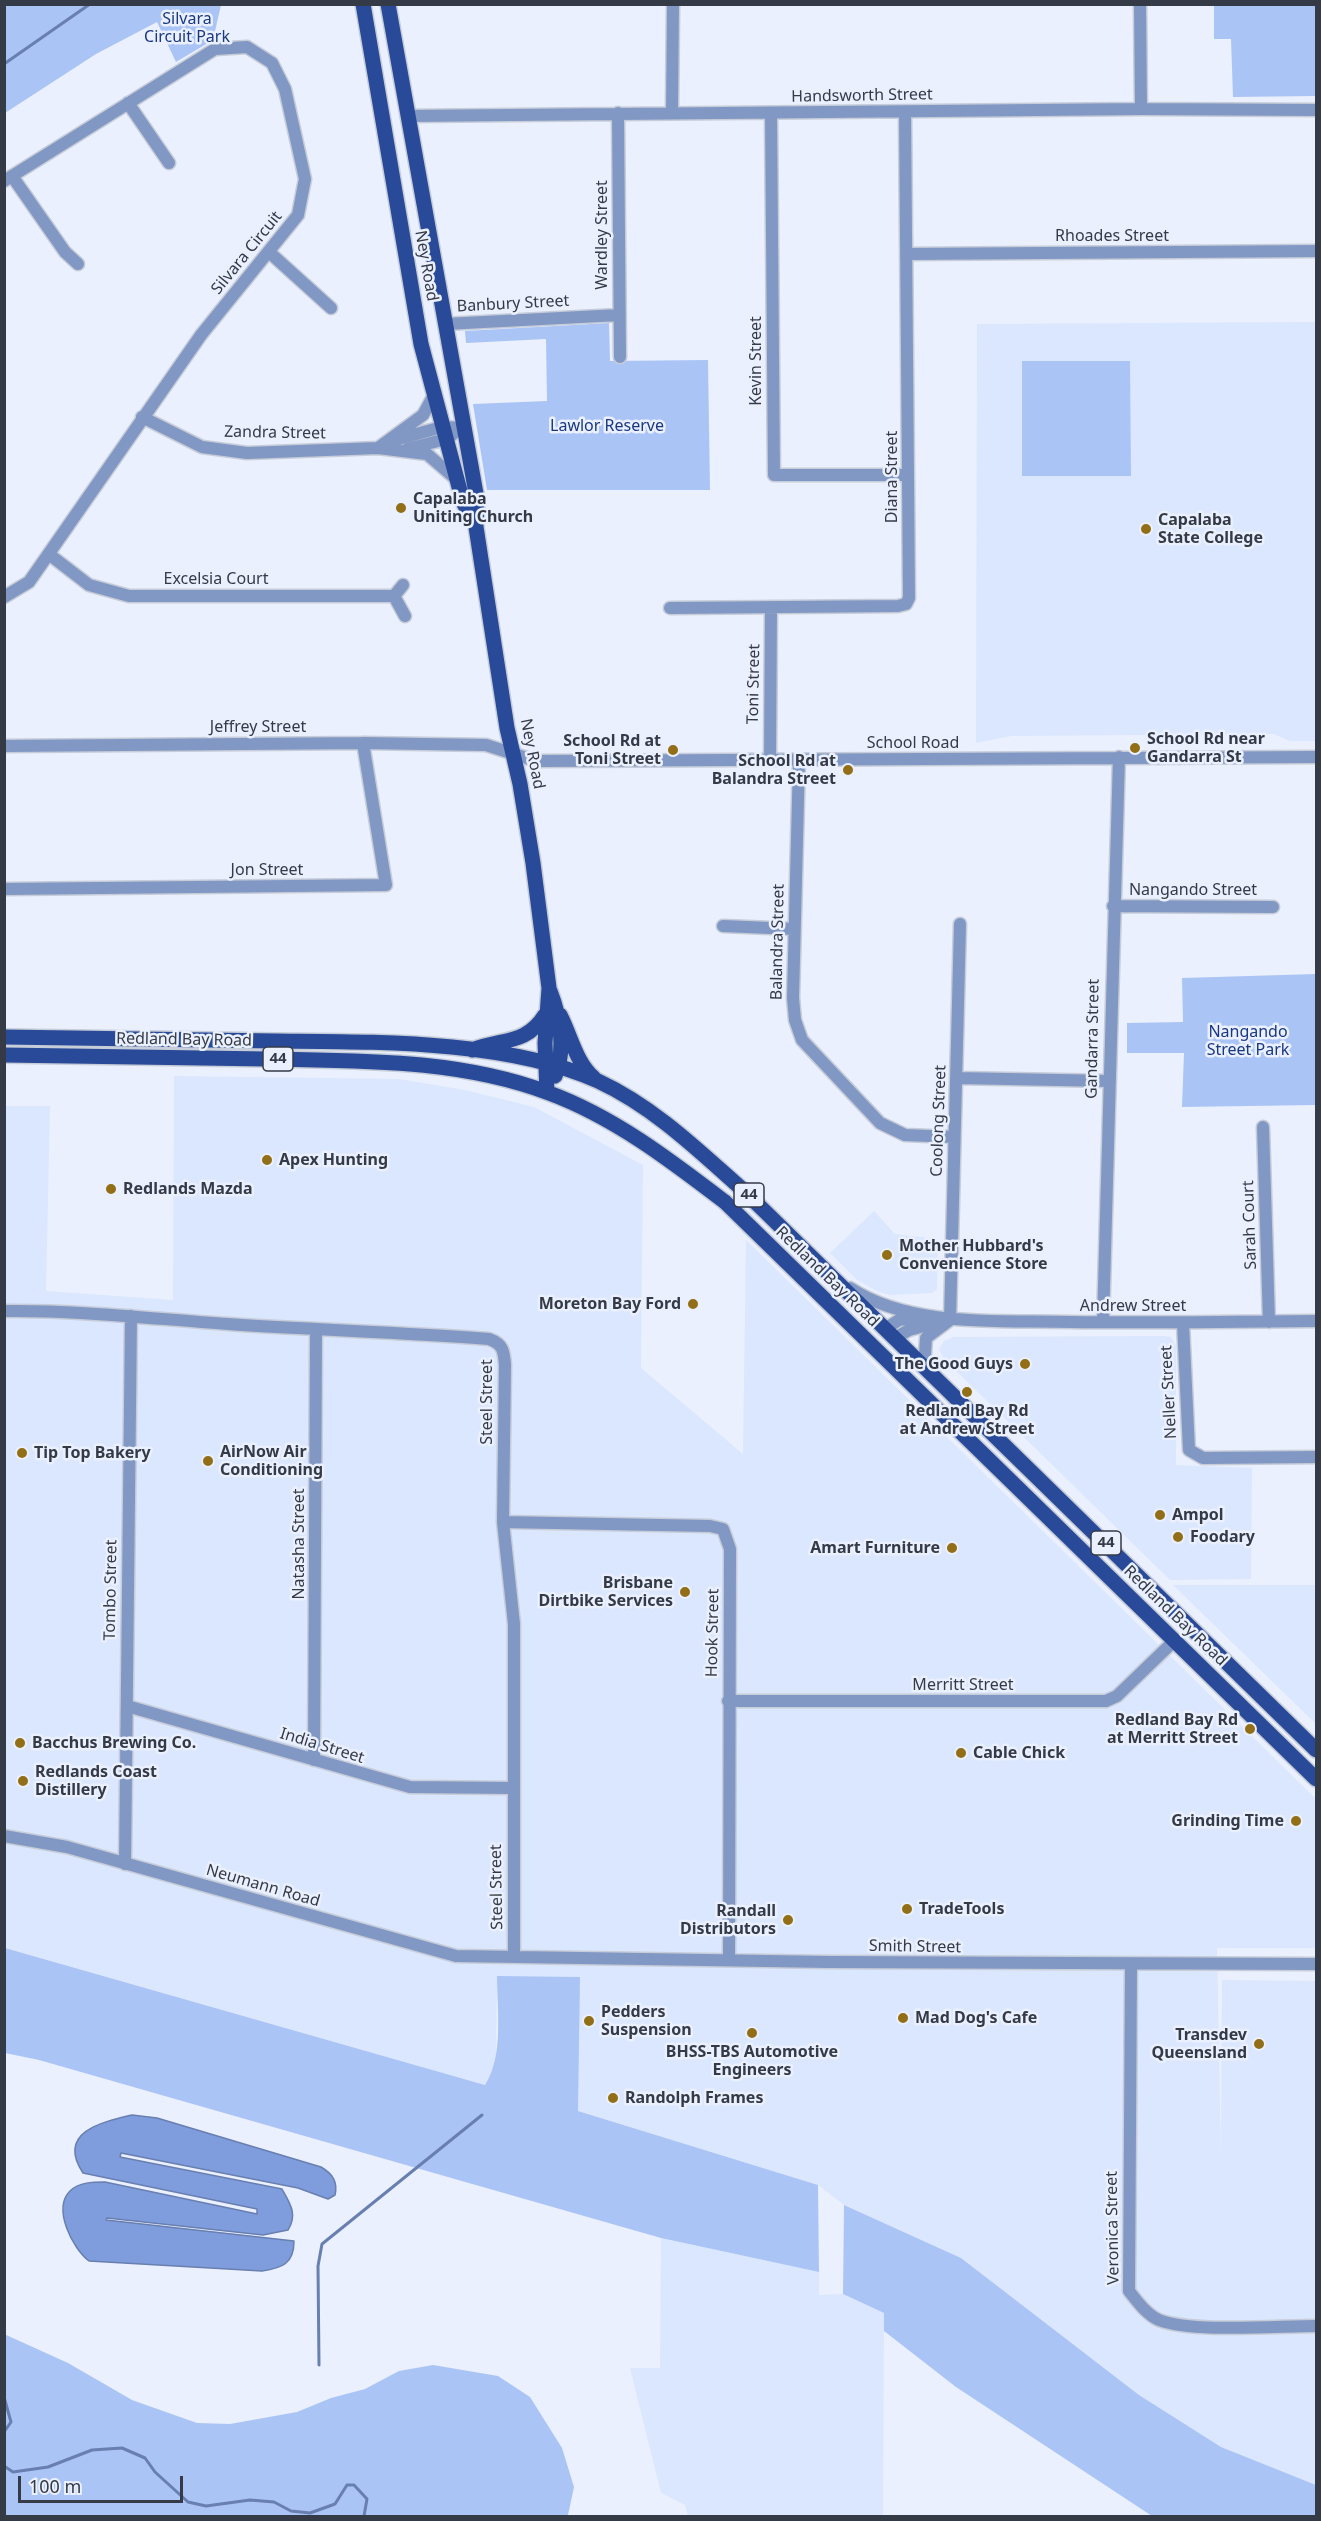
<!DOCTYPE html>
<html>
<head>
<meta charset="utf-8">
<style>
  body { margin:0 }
  #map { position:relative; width:1321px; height:2521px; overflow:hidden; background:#eaf0fd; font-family:"Noto Sans",sans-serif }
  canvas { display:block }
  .frame { position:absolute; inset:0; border:6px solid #343a46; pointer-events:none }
  .scale { position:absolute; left:18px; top:2476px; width:165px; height:27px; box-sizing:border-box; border:3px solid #343a46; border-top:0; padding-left:8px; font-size:18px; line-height:21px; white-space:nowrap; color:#343a46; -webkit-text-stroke:4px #eaf0fd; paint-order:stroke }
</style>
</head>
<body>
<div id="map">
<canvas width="1321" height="2521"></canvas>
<div class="frame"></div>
<div class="scale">100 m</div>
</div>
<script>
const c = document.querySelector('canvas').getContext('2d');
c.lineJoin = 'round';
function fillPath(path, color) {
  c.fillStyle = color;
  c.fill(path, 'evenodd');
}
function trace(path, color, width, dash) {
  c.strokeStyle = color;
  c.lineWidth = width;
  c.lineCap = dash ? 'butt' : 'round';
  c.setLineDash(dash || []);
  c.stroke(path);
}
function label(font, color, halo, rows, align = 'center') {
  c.font = font + ' "Noto Sans",sans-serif';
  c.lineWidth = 5;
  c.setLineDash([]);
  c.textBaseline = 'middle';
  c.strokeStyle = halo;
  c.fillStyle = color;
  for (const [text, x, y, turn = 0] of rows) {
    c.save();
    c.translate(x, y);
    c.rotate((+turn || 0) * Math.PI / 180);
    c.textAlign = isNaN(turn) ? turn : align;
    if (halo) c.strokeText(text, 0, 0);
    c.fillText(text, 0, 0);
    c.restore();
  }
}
fillPath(new Path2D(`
  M1316 322V741H1290L1274 734 1011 736 976 743 977 324Z
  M174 1076 399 1079 465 1090 534 1107 643 1165 641 1368 743 1454 746 1240 1316 1799V1948H1217L1221 2157 1222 1980 1316 1981V2485L1221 2447 1139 2395 961 2258 844 2205 818 2185 578 2111 497 1977 496 2055 494 2071 485 2085 5 1948V1106H50L46 1291 173 1300Z
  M874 1211 895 1234 938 1239 937 1289 932 1293 890 1295 877 1291 857 1280 830 1253Z
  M1165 1336 1171 1337 1176 1346V1465L1252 1468 1251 1579 1170 1580 944 1359 939 1349 944 1341 953 1337Z
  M1173 1585H1316V1724Z
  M661 2238 819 2272V2295L843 2294 884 2313 883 2516H688L685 2505 661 2493 630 2368H660Z`), '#dbe7fe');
fillPath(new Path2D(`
  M5 4H221V5L213 40 176 62 157 22 96 54 5 113Z
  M1214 5H1316V96L1233 97 1231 39H1214Z
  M609 323 610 361 708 360 710 490H487L473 404 547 401 546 339 466 343 465 331Z
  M1022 361H1130L1131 476H1022Z
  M1316 974V1105L1182 1107 1184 1053H1127V1023L1183 1022 1182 978Z
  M5 1948 485 2085C504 2056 497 2010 497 1976L580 1977 578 2111 818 2185 819 2272 661 2238 39 2060 5 2053Z
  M844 2205 961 2258 1139 2395 1221 2447 1316 2485V2516H1152L956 2387 884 2331V2313L843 2294Z
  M4 2334 68 2363 132 2400 197 2423 230 2424 297 2412 331 2398 365 2389 399 2371 433 2365 498 2376 530 2397 562 2448 574 2487 568 2515 5 2516Z`), '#abc4f6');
const water = new Path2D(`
  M132 2115 157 2118 321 2167C333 2174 338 2182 335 2195L328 2199 298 2188 121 2153 120 2157 282 2189C290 2203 298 2215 288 2230L263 2235 107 2218 106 2220 294 2241C294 2264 282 2268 262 2271L89 2261C73 2249 52 2209 70 2191 79 2182 93 2182 105 2182L257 2214V2209L83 2173C56 2132 102 2122 132 2115Z`);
fillPath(water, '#7f9ddd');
trace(water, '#687fb0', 1.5);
trace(new Path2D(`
  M4 64 90 4
  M319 2365 318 2266 322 2244 482 2115
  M4 2397 11 2422 4 2432
  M4 2466 13 2472 48 2467 92 2450 122 2448 145 2458 155 2472 188 2502 206 2506 250 2500 274 2502 291 2511 310 2513 335 2504 347 2485H354L367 2499 364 2516`), '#687fb0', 3);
const minor = new Path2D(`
  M1140 4 1141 109
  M128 103 169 163
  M672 112 673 4
  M618 113 620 357
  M771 113 774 475H908
  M407 116 1141 109 1316 110
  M12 176 65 252 78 264
  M4 181 215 49 247 47 272 63 285 89 305 179 298 215 201 335 29 582 4 597
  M269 252 331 308
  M907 254 1316 251
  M445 324 619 315
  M142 417 202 447 247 453 378 448 427 454 456 479
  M391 441 442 427 463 428
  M378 448 423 415 434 395
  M407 449 446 439 453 434
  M50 555 89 585 129 596H394L403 585
  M394 596 405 616
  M670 608 898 606 906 604 909 598 905 112
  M4 746 363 743 486 745 536 761 1316 757
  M770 760 771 607
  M799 760 793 998 795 1020 802 1040 880 1123 905 1135 954 1137
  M4 889 386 885 363 743
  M1113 906 1273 907
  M723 926 794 929
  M957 1078 1109 1081
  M1263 1127 1269 1322
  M850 1288C911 1328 1000 1320 1071 1322 1153 1323 1235 1322 1316 1321
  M4 1311C79 1310 154 1319 228 1324 315 1330 402 1332 489 1339 503 1344 504 1351 505 1365L503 1522 514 1624V1957
  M950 1320 960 924
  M1103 1322 1119 757
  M1183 1323 1189 1450 1203 1458 1316 1457
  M885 1329 899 1320 923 1316
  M895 1338 909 1330 943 1321
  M930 1372 925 1355 926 1338 950 1320
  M503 1522 710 1526 723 1529 730 1549 729 1960
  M728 1701H1106L1117 1696 1174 1641
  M127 1706 410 1787 512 1788
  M314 1760 316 1329
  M4 1836 67 1847 456 1956 829 1962 1316 1964
  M125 1864 131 1316
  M1131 1965 1129 2291C1137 2301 1146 2314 1159 2320 1192 2333 1277 2326 1316 2326`);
const major = new Path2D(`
  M363 4 421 344 463 502 475 524
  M388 4 477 499 476 527 507 728 520 784 533 863 549 988 545 1043 547 1092
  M550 991C560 1016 566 1050 555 1076
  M560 1015C571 1036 576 1063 594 1078
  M4 1037C95 1039 186 1040 276 1041 375 1042 507 1040 598 1081 654 1107 698 1150 743 1190L1316 1750
  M472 1050C503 1038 526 1045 545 1015
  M4 1055C92 1057 180 1058 267 1059 362 1061 459 1059 549 1093 614 1117 670 1160 725 1202L1316 1779`);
trace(minor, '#c6ccd8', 15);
trace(major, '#c6ccd8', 18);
trace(minor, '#8197c4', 12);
trace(major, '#284a99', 15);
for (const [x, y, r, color] of [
  [401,508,6,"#926f16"],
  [1146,529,6,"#926f16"],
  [1135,748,6,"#926f16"],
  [673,750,6,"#926f16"],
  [848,770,6,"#926f16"],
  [267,1160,6,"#926f16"],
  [111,1189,6,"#926f16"],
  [887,1255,6,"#926f16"],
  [693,1304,6,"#926f16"],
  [1025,1364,6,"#926f16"],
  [967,1392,6,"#926f16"],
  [22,1453,6,"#926f16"],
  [208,1461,6,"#926f16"],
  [1160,1515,6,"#926f16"],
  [1178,1537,6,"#926f16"],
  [952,1548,6,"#926f16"],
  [685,1592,6,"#926f16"],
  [1250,1729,6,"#926f16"],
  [20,1743,6,"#926f16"],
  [961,1753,6,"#926f16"],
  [23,1781,6,"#926f16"],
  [1296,1821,6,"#926f16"],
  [907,1909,6,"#926f16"],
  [788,1920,6,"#926f16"],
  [903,2018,6,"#926f16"],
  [589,2021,6,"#926f16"],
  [752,2033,6,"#926f16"],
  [1259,2044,6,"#926f16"],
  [613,2098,6,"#926f16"]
]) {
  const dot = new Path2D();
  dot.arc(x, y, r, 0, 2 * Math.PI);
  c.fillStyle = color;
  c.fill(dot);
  trace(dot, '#eaf0fd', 2);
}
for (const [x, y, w] of [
  [278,1059,30],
  [749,1195,30],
  [1106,1543,30]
]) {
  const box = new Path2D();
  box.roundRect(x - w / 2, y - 12, w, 24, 4.5);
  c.fillStyle = '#eaf0fd';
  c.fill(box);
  trace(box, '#343a46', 1.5);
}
label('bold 15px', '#343a46', null, [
  ["44",278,1059],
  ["44",749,1195],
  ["44",1106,1543]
]);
label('16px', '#1a3882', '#eaf0fd', [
  ["Silvara",187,19],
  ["Circuit Park",187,37],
  ["Lawlor Reserve",607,426],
  ["Nangando",1248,1032],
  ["Street Park",1248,1050]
]);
label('16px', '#343a46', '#eaf0fd', [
  ["Handsworth Street",862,96,-1],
  ["Wardley Street",602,235,-90],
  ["Rhoades Street",1112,236],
  ["Silvara Circuit",247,253,-51],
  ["Ney Road",426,266,80],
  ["Banbury Street",513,304,-3],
  ["Kevin Street",756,361,-90],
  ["Zandra Street",275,433,1],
  ["Diana Street",892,477,-90],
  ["Excelsia Court",216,579],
  ["Toni Street",754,684,-89],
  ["Jeffrey Street",258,727],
  ["School Road",913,743],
  ["Ney Road",532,754,79],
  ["Jon Street",267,870],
  ["Nangando Street",1193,890],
  ["Balandra Street",778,942,-89],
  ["Gandarra Street",1093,1039,-89],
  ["Redland Bay Road",184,1040,1],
  ["Coolong Street",939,1121,-88],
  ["Sarah Court",1250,1225,-92],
  ["Redland Bay Road",827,1277,44],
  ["Andrew Street",1133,1306],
  ["Neller Street",1169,1392,-93],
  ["Steel Street",487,1402,-90],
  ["Natasha Street",299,1544,-90],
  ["Tombo Street",111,1590,-89],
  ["Redland Bay Road",1175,1616,44],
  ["Hook Street",713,1633,-89],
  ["Merritt Street",963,1685],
  ["India Street",322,1746,17],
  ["Neumann Road",263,1886,16],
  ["Steel Street",497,1887,-91],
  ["Smith Street",915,1947,1],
  ["Veronica Street",1113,2228,-91]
]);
label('bold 16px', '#343a46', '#eaf0fd', [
  ["Capalaba",413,499],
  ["Uniting Church",413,517],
  ["Capalaba",1158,520],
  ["State College",1158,538],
  ["School Rd near",1147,739],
  ["Gandarra St",1147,757],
  ["School Rd at",661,741,"right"],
  ["Toni Street",661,759,"right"],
  ["School Rd at",836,761,"right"],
  ["Balandra Street",836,779,"right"],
  ["Apex Hunting",279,1160],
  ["Redlands Mazda",123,1189],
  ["Mother Hubbard's",899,1246],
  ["Convenience Store",899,1264],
  ["Moreton Bay Ford",681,1304,"right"],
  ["The Good Guys",1013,1364,"right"],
  ["Redland Bay Rd",967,1411,"center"],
  ["at Andrew Street",967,1429,"center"],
  ["AirNow Air",220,1452],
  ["Conditioning",220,1470],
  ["Tip Top Bakery",34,1453],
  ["Ampol",1172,1515],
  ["Foodary",1190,1537],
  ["Amart Furniture",940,1548,"right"],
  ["Brisbane",673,1583,"right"],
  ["Dirtbike Services",673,1601,"right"],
  ["Redland Bay Rd",1238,1720,"right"],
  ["at Merritt Street",1238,1738,"right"],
  ["Bacchus Brewing Co.",32,1743],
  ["Cable Chick",973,1753],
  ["Redlands Coast",35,1772],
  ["Distillery",35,1790],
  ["Grinding Time",1284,1821,"right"],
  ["TradeTools",919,1909],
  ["Randall",776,1911,"right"],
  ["Distributors",776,1929,"right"],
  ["Pedders",601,2012],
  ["Suspension",601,2030],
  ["Mad Dog's Cafe",915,2018],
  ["Transdev",1247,2035,"right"],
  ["Queensland",1247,2053,"right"],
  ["BHSS-TBS Automotive",752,2052,"center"],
  ["Engineers",752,2070,"center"],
  ["Randolph Frames",625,2098]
], 'left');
</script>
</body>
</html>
